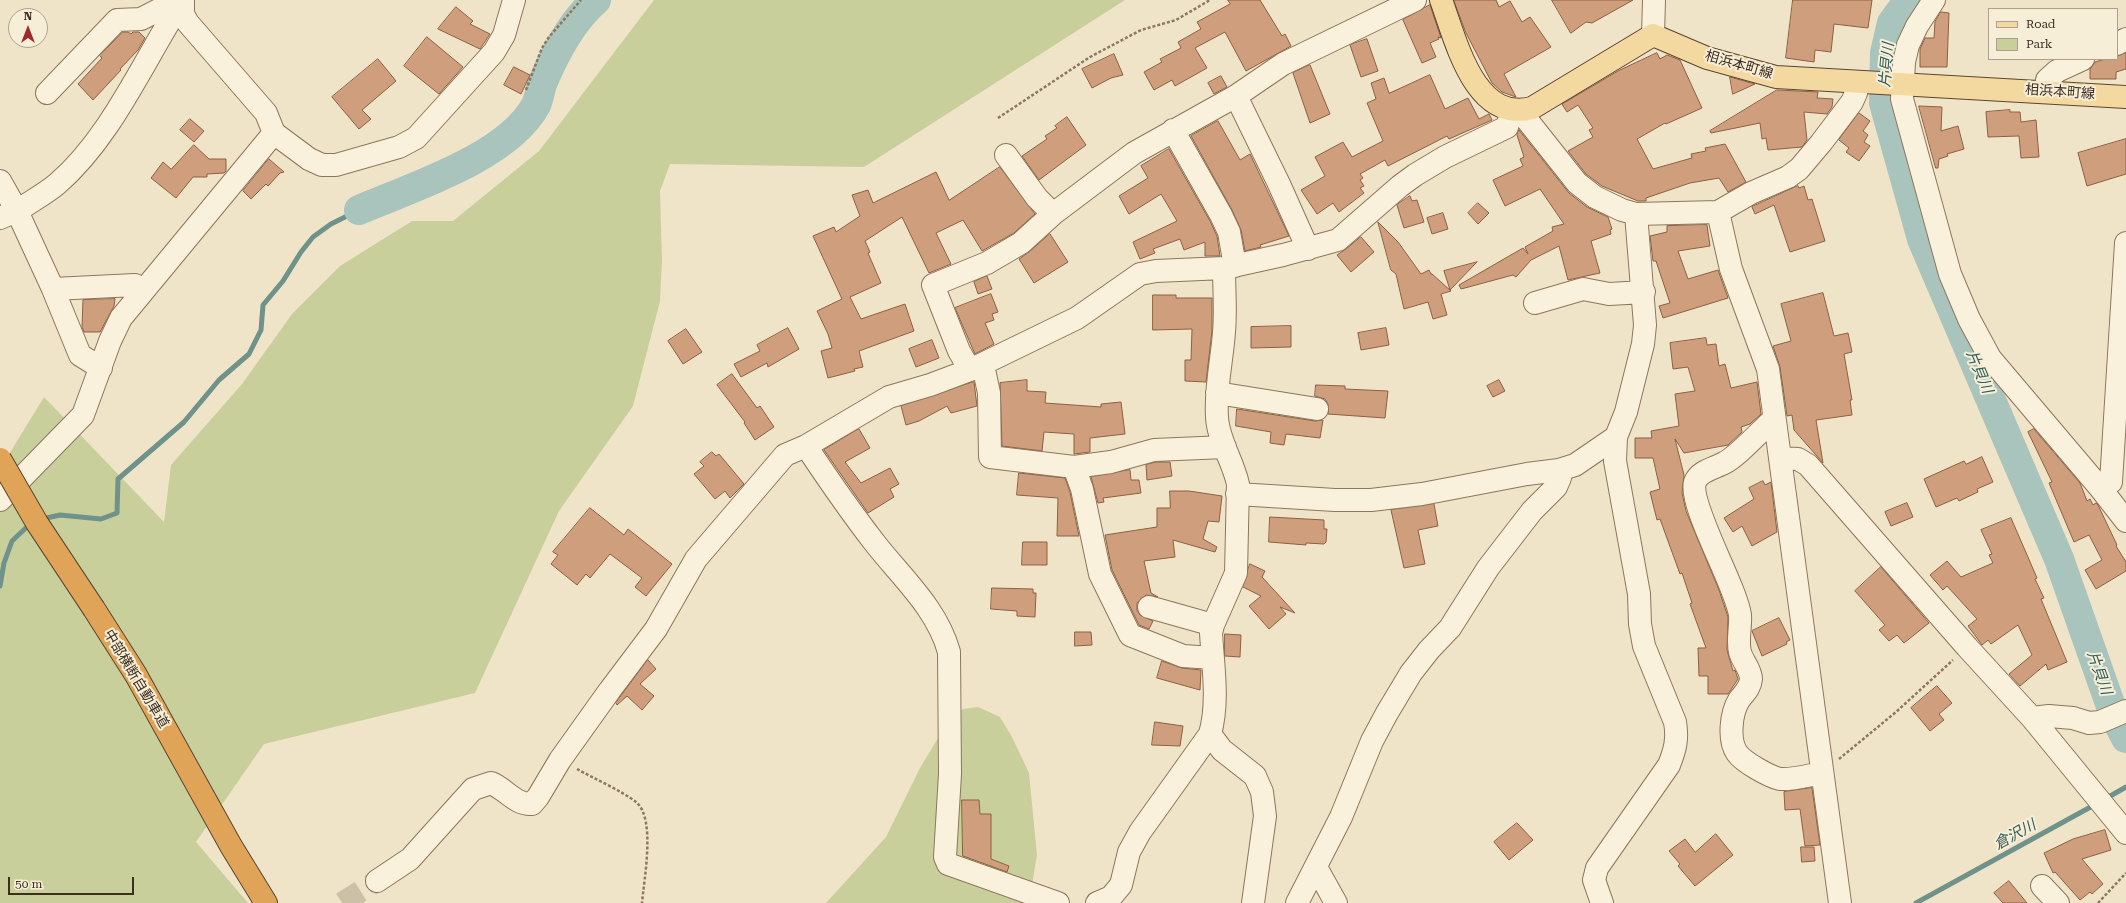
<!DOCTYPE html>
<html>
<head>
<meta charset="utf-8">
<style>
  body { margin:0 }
  #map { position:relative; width:2126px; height:903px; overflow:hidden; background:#f0e4c8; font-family:"Roboto Serif",serif }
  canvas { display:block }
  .legend { position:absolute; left:1988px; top:8px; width:130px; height:52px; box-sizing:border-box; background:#f7eed8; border:1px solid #ada18e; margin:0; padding:5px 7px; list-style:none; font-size:12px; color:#3d2e20 }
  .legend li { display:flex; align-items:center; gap:8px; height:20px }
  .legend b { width:20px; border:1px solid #ada18e }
  .north { position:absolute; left:8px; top:8px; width:40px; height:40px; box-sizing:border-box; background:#f7eed8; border:1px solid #ada18e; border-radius:50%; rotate:0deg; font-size:11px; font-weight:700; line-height:16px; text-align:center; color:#3d2e20 }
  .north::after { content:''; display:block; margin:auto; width:14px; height:18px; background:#9e2a2b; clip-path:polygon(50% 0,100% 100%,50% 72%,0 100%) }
  .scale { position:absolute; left:8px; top:877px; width:126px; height:18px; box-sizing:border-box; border:2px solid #3d2e20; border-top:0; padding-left:5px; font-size:12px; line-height:14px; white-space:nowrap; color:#3d2e20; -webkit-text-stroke:3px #f7eed8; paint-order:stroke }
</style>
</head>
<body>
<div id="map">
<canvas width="2126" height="903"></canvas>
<ul class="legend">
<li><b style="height:5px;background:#f3d9a0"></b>Road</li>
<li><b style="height:11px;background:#c9cf9b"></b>Park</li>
</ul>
<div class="north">N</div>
<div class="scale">50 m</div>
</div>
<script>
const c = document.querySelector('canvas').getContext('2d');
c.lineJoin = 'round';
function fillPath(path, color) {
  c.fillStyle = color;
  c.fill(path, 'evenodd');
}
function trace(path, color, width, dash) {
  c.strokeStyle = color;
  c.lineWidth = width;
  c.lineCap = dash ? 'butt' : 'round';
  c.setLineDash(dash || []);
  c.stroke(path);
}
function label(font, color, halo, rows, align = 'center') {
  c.font = font + ' "Roboto Serif","Noto Sans JP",serif';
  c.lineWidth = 4;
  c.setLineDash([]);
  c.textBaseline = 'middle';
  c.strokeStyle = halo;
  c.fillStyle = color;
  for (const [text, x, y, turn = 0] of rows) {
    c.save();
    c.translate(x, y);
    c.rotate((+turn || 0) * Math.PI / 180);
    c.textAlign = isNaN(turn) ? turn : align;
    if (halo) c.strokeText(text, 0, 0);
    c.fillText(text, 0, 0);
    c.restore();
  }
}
fillPath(new Path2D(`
  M654 0H1125L864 167 670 164 660 191 662 260 660 301 633 406 559 511 475 693 264 744 196 842 248 903H0V469L44 397 164 522 171 465 242 384 292 314 340 266 412 221H453L539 151Z
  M978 707 1000 717 1012 737 1029 773 1037 855 1029 903H826L886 837 920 768 949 720 963 709Z`), '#c9cf9b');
trace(new Path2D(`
  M42 519 60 515 101 519 117 513 118 479 184 422 219 380 249 354 261 330 263 305 283 281 301 252 313 237 331 224 359 210
  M0 586 4 563 12 541 31 523
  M2105 799 2126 787
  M1916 903 2096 804`), '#6f938a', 5);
trace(new Path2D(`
  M1909 0 1892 23 1885 53 1884 103 1922 239 2059 559 2114 715 2126 738
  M359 210C413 187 508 157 536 105 539 98 540 91 542 84 554 55 572 21 596 0`), '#a9c4bc', 30);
const building = new Path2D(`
  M1228 0H1260L1282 36 1285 34 1291 46 1246 71 1225 32 1195 48 1207 68 1175 86 1172 80 1154 90 1144 72 1162 62 1160 59 1181 48 1178 42 1201 29 1197 22 1230 4Z
  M1454 0H1496L1499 7 1510 1 1522 22 1530 17 1551 47 1504 74 1516 97 1502 92 1492 83 1466 33Z
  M1552 0H1633L1592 23 1586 22 1571 33Z
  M1793 0H1872L1868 28 1834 24 1831 52 1815 50 1814 62 1786 58Z
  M1430 5 1441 38 1438 37 1439 39 1430 43 1436 57 1422 63 1403 20Z
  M456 7 473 21 470 24 490 34 480 49 438 29Z
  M1941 12 1949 13 1947 67H1920V49L1925 38H1934L1935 22Z
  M123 32H128L131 34 133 32H139L145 38 138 50 120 69 121 70 93 100 78 84 102 58 100 56Z
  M427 37 463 67 439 94 404 66Z
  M1367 39 1378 71 1361 77 1350 45Z
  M1657 53 1660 59 1667 55 1680 60 1702 108 1666 124 1665 123 1637 139 1653 169 1692 158 1691 154 1706 151 1705 148 1725 144 1746 182 1728 192 1719 178 1690 183 1646 198V201H1638L1602 186 1586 174 1568 151 1593 137 1589 130 1593 128 1578 105 1567 112 1562 104 1618 71Z
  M2126 53V69L2116 72V79H2090V69L2095 62 2105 59H2117V56Z
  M1114 54 1123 75 1111 78 1092 88 1082 69Z
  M378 59 396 81 362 110 371 119 359 129 332 97Z
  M1310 65 1330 114 1310 123 1293 73Z
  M514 67 530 75 521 94 504 85Z
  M1430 75 1445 109 1468 98 1479 119 1489 114 1492 120 1449 139 1447 136 1388 166 1385 160 1360 174 1363 178 1360 180 1364 186 1360 188 1364 193 1339 212 1333 203 1317 214 1301 190 1325 176 1315 157 1343 142 1352 157 1383 141 1367 103 1376 99 1371 83 1384 78 1389 93Z
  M1221 76 1227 87 1214 94 1208 83Z
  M1730 77 1755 84 1733 94Z
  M1777 90 1818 92 1817 98 1833 99 1832 107 1827 114 1804 112 1807 140 1802 147 1768 150 1766 138 1762 139 1760 123 1711 133 1710 131Z
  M1919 106 1942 107 1941 131 1958 126 1964 149 1947 154 1948 156 1939 159 1938 168H1936Z
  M2010 110V112H2020L2021 122 2036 120 2039 157 2021 158 2019 136 1988 137 1986 112Z
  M1859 113 1870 121 1863 131 1868 135 1864 142 1870 146 1859 161 1846 152 1849 148 1839 140Z
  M1067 117 1086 145 1039 180 1022 156 1047 139 1045 136 1057 128 1055 126Z
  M190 119 204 131 194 142 180 130Z
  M1218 121 1240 160 1250 154 1289 236 1260 245 1261 247 1245 251 1241 230 1232 210 1191 136Z
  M1519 130 1569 193 1587 207 1608 217 1612 229 1610 230 1611 234 1591 241 1600 273 1568 280 1559 246 1531 260 1516 277 1513 275 1461 289 1459 285 1523 248 1528 254 1525 247 1553 231 1552 227 1564 224 1540 189 1505 206 1493 180 1523 166 1520 159 1524 157 1517 135Z
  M2126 139V174L2087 186 2078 153Z
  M194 145 209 159H226V171L224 173 207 174V177H193L176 198 151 178 163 162 171 169Z
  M1169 149 1210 221 1217 236 1220 256H1205V242L1184 250 1180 239 1153 249 1155 253 1140 259 1133 242 1177 221 1161 194 1129 214 1119 196 1148 178 1141 166Z
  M269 159 284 172 280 173 268 186 266 184 251 199 243 191Z
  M1000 167 1035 214 1014 233 982 251 963 220 936 233 951 264 929 273 902 217 865 241 870 252 868 253 881 283 850 297 861 319 905 304 914 331 859 351 863 367 854 369 855 371 828 378 821 351 832 348 828 334 817 311 842 299 813 236 834 227 836 232 860 216 852 195 868 190 873 203 936 172 949 200Z
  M1798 186 1799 188 1804 186 1808 200 1812 199 1825 241 1790 252 1774 205 1755 214 1752 207Z
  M1410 196 1412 201 1417 200 1424 222 1404 228 1397 205Z
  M1478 203 1489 213 1478 224 1468 213Z
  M1443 213 1448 229 1432 234 1427 218Z
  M1378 222 1398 242 1421 274 1429 270 1431 274H1432L1451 291 1441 294 1447 315 1433 319 1428 302 1404 309 1396 274 1391 270Z
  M1707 225 1710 246 1678 251 1688 279 1718 270 1728 298 1663 318 1659 306 1670 303 1656 261H1653L1650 236 1667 232V226Z
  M1050 234 1068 262 1034 283 1019 259 1029 252Z
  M1361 237 1374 252 1351 272 1337 255 1346 249Z
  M1477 262 1450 290 1444 271Z
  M987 276 992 289 978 294 974 282Z
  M1823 293 1834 336 1848 333 1852 352 1844 354 1852 400H1850L1852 415 1816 420 1823 463 1794 430 1792 415 1787 416 1780 367 1773 346 1791 341 1781 304Z
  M991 294 998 312 992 314 994 320 985 323 994 344 975 354 955 308Z
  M1153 295H1176V298H1212V331L1206 382 1185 381V360H1191L1192 329 1153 330Z
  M115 299 114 306 100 332H84L82 327 83 300Z
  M1291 326V347L1251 348V327Z
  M788 328 799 349 768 367 767 363 741 377 734 364 760 351 757 345Z
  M1386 328 1389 345 1361 350 1358 333Z
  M686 329 702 352 683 364 668 341Z
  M1706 338 1707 345 1716 344 1719 366 1725 364 1731 388 1757 382 1761 414 1750 424 1741 427 1742 432 1728 445 1684 453 1675 439 1684 475 1682 493 1686 511 1719 590 1728 617 1727 650 1733 671 1735 670 1738 679 1728 694H1708V676H1699L1698 648H1706L1690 604 1692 603 1682 573 1680 574 1660 519 1657 520 1650 492 1660 489 1653 458H1635V438H1652L1651 431 1679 426 1675 394 1695 391 1688 367 1673 369 1670 343Z
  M932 340 939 358 916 367 909 349Z
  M732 374 757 408 760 406 774 427 755 440 744 423 745 422 717 385Z
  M1027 380V391L1046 392 1045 403 1101 407V404L1121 402 1125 434 1090 438V452L1074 454V434L1044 432 1042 451 1002 446 1000 383Z
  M1499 380 1505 391 1493 397 1487 386Z
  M974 382 977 406 951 413 947 406 919 421 906 425 901 406Z
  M1316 385 1345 386V389L1388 391 1385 418 1328 414V404L1325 399 1315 396Z
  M1237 409 1315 421 1323 420 1320 438 1286 434 1284 445 1270 443 1271 432 1236 426Z
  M859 429 870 448 845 462 861 483 890 468 899 484 890 489 894 497 868 513 824 450Z
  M2034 429 2080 483 2087 501 2090 499 2093 505 2096 503 2098 505 2117 545 2116 546 2126 562V571L2096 589 2085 570 2102 560 2089 535 2074 542 2049 483 2052 482 2028 432Z
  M712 452 716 456 719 454 744 484 730 498 725 491 715 499 694 474 704 466 700 462Z
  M1982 457 1993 482 1977 489 1978 492 1959 501 1957 498 1936 507 1924 479 1964 461 1966 464Z
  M1156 462H1170L1172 476 1147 480 1146 465Z
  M1130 470 1131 480H1139L1141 493 1103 498 1104 502 1098 503 1091 477Z
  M1019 473 1065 478 1070 492 1079 536H1057L1058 498 1017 495Z
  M1763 481 1765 485 1771 482 1777 532 1752 546 1742 526 1733 532 1724 518 1754 499 1749 488Z
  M1170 491H1189L1222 496 1219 522 1208 521 1203 539 1217 547 1215 552 1173 540 1175 557 1144 561 1151 593 1158 597 1146 595 1137 603V610L1140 615 1153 621 1149 629 1139 625 1112 570 1105 535 1157 527V508H1170Z
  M1907 503 1913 517 1891 526 1885 512Z
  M1434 504 1438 526 1418 530 1425 564 1404 568 1391 510Z
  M590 508 624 535 628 529 672 564 646 596 635 587 642 578 610 554 590 578 586 574 577 585 551 564 558 555 553 552Z
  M1270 517 1324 520V529H1327L1326 542 1324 544 1306 543V545L1269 542Z
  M2011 518 2037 578 2035 579 2044 598 2041 599 2067 662 2048 670 2046 664 2020 686 2009 674 2032 655 2018 625 1991 644 1988 640 1982 645 1968 626 1977 619 1947 586 1943 590 1930 575 1947 561 1961 577 1993 563 1989 555 1992 554 1981 530Z
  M1023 542H1047V565H1022Z
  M1250 564 1265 571 1262 577 1295 613 1280 607 1286 614 1269 629 1249 606 1261 596 1243 587Z
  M1881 567 1929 623 1904 643 1897 635 1889 641 1879 630 1885 625 1855 591Z
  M992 588 1033 589V593H1036L1035 617 1017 616V611L991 609Z
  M1779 618 1790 640 1786 642 1787 644 1762 656 1752 631Z
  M1075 632H1091L1092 645 1075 646Z
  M1225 634 1241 635 1240 657 1225 656Z
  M648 660 656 669 640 684 654 696 642 710 627 696 617 705 616 703Z
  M1162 661 1182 668 1201 670 1200 690 1157 678Z
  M1937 686 1952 703 1939 714 1944 720 1930 731 1911 708Z
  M1155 722 1183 726 1180 746 1152 745Z
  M1812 788 1820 845 1805 846 1800 809 1785 810 1784 792Z
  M962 800H979L980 814H991V859L1009 866 1007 872 963 856Z
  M1517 823 1533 840 1509 860 1494 842Z
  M2105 830 2111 850 2082 859 2103 884 2092 894 2090 892 2080 900 2055 872 2053 873 2044 853 2073 839Z
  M1716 834 1733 855 1695 886 1678 866 1680 864 1669 851 1685 839 1695 852Z
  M1801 847H1814L1815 861 1802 862Z
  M2009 881 2027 903H2003L1994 893Z`);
fillPath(building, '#cf9f7d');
trace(building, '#8d5f41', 1);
trace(new Path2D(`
  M342 903 377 881`), '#ccc0a6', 22, [22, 11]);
const minor = new Path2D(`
  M183 0V14L188 23 266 113 274 133 309 159 322 165H336L399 147 416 138 494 52 504 35 514 0
  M1934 0 1917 26 1908 45 1904 62 1902 99 1950 274 1969 319 1990 358 2101 489 2126 521
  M1653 35 1654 0
  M2117 44 2126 39
  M2046 92 2047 80 2057 71 2083 59
  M47 93 117 20 141 19 168 5 182 4
  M1236 96 1279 184 1308 249
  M1520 111 1577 183 1595 197 1622 210 1636 214 1718 212 1751 193 1788 177 1799 169 1821 143 1852 102 1856 93 1858 82
  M1173 130 1221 215 1229 232 1235 266
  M1006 155 1037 198 1053 214
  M0 181 17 211C30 202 45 194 57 184 107 141 138 73 172 17L182 4
  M1718 212 1731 269 1768 369 1840 903
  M0 218 17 211 53 289 80 355 101 368
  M53 289 135 285 142 292
  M1535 303 1583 289 1609 294 1644 292
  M983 365 989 393 990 457 1074 467 1082 489 1100 574 1130 635 1183 656 1213 658
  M970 370 959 351 933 285 987 263 1021 243 1053 214 1134 153 1236 96 1283 64 1415 0
  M1217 393 1317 409
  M1774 419C1761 430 1737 457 1724 463 1715 468 1699 471 1695 482 1688 504 1736 586 1740 615 1741 627 1737 640 1740 652 1742 661 1751 669 1751 679 1750 689 1744 693 1739 700 1731 713 1728 740 1737 753 1743 762 1770 777 1780 779 1793 780 1810 775 1822 773
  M806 446C828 479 850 511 874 542 901 577 937 608 949 652L950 774 945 857 948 864 1058 903
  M1780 458 1798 459 1808 465 1967 647 2032 718 2126 833
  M1074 467 1111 462 1154 450 1225 447
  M2101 489 2111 482 2126 243
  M1237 494 1335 500H1371L1422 494 1527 474 1559 470 1575 465 1616 437
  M0 500 83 415 110 341 121 318 274 133
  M1149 607 1213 625
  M2032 718 2049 716 2073 718 2089 723 2100 722 2126 711
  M1210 734 1222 750 1255 776 1262 792 1265 816 1253 903
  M1316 867 1336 903
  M377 881 410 859 473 789 491 783C506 789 515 805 532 804L538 797 560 760 610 690 656 629 696 559 785 455 806 446 889 397 930 385 970 370 1077 318 1140 274 1156 271 1224 268 1283 255 1338 240 1400 186 1415 175 1445 157 1507 127 1512 111
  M2042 886 2058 903
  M1097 903 1111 897 1121 885 1129 852 1140 832 1210 734C1219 702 1213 666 1211 633L1213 625 1236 573 1238 484C1233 461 1218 440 1217 417 1215 388 1222 361 1224 332 1226 311 1224 289 1224 268
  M1297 903 1341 817 1372 741 1387 713 1411 673 1429 650 1450 628 1488 568 1532 511 1556 487 1560 478 1559 470
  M1602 903 1594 880 1597 868 1669 765C1675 750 1678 739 1675 722L1644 646 1640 624 1639 594 1615 461 1616 437 1626 412 1643 344 1645 325 1636 214`);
const major = new Path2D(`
  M1441 0C1456 40 1474 123 1532 108L1653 35 1707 58 1776 77 2126 97`);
const highway = new Path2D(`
  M94 609 136 675 231 846 266 903`);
trace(minor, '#8d765c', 24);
trace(major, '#5b4430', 24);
trace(highway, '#5b4430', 24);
trace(new Path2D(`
  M526 90 542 48 549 37 581 0
  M998 118 1090 57 1141 30 1176 20 1210 0
  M1839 759 1896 712 1953 660
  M577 769C593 778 622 791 636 802 656 818 644 879 642 903
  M2098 903 2126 873`), '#8d765c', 2.5, [3, 2]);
trace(minor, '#faf1dc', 22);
trace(major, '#f3d9a0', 22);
trace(highway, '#e0a458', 22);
const highwayBridge = new Path2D(`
  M0 459 37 523 94 609`);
trace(highwayBridge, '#5b4430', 24, []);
trace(highwayBridge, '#e0a458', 22);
label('14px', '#3d2e20', '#f7eed8', [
  ["相浜本町線",1739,65,16],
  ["相浜本町線",2060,92,4],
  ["中部横断自動車道",136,679,59]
]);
label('italic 15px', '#2f5d5a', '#f7eed8', [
  ["片貝川",1887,65,-85],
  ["片貝川",1979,372,67],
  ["片貝川",2099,673,70],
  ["倉沢川",2015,835,-29]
]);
</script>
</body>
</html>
